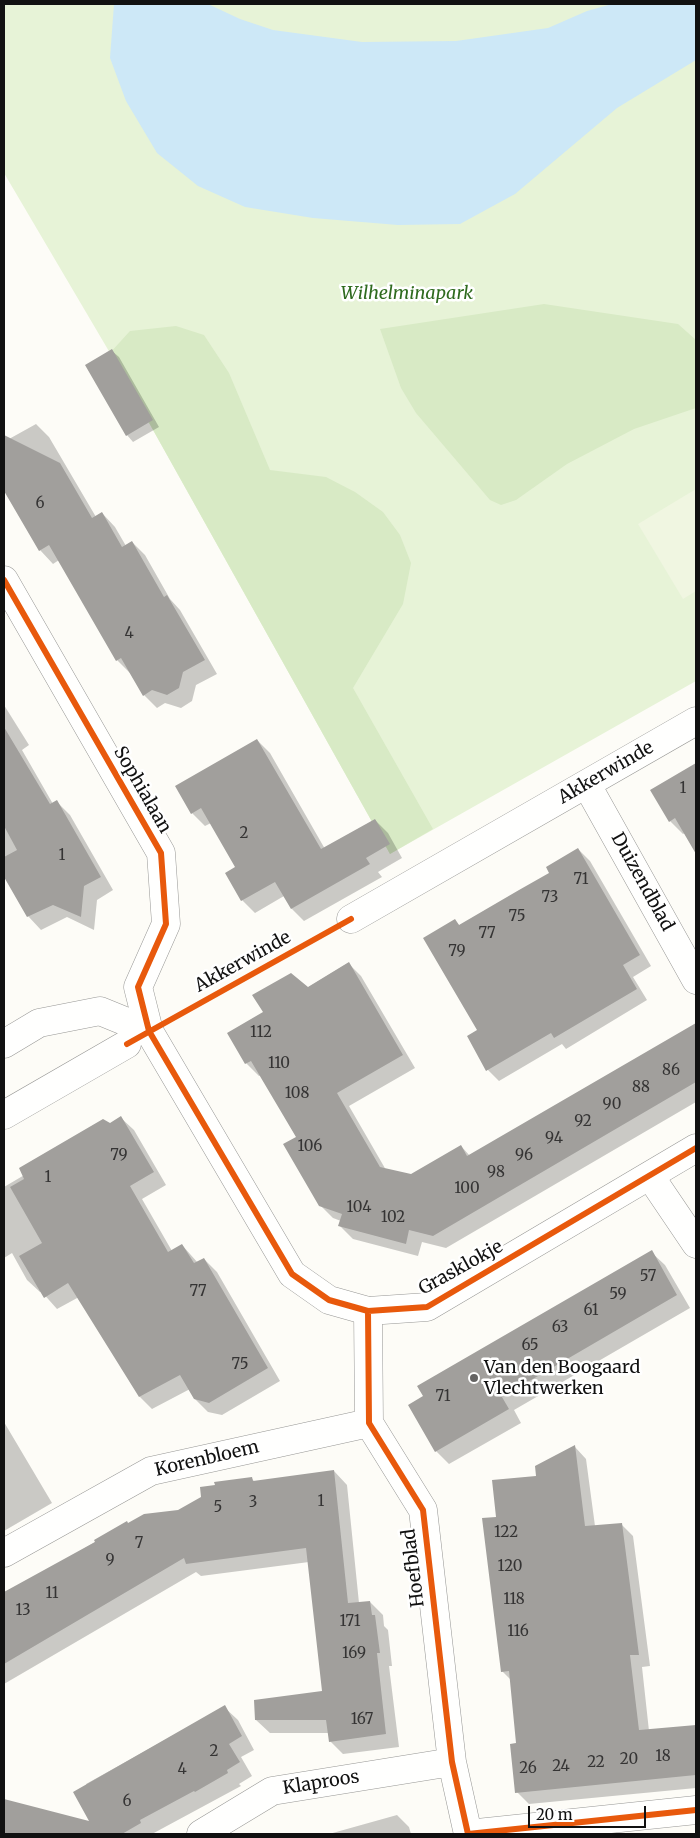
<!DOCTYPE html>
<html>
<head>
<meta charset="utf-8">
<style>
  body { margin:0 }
  #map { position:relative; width:700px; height:1838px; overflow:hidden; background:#fdfcf7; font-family:Merriweather,serif }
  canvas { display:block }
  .frame { position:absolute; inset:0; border:5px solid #111; pointer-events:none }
  .scale { position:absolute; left:528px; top:1806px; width:118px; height:22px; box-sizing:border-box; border:2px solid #111; border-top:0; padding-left:6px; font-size:15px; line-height:18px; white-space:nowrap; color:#111; -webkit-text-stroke:4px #fff; paint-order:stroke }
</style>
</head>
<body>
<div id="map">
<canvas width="700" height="1838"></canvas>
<div class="frame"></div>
<div class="scale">20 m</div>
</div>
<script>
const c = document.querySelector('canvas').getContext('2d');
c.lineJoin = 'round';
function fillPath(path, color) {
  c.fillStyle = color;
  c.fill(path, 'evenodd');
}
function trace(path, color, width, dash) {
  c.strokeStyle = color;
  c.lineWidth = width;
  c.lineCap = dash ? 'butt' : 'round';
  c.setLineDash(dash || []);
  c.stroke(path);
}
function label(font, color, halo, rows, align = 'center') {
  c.font = font + ' Merriweather,serif';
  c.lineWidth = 5;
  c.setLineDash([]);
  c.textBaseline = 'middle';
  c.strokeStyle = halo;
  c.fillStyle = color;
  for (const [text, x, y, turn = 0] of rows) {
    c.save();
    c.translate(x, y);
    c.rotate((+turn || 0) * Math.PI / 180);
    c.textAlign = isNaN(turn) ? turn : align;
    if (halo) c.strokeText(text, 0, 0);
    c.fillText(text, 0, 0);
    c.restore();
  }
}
fillPath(new Path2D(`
  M4 4H696V681L390 854 110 353 4 173Z`), '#e7f3d7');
fillPath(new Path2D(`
  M544 304 678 324 696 340V408L634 429 567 464 516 500 501 505 490 500 416 413 401 388 380 329Z
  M176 326 204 335 229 373 270 470 326 477 355 492 383 512 400 535 411 563 403 604 353 688 433 829 390 854 110 353 130 331Z`), '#d8eac5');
fillPath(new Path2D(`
  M696 489V591L683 599 638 524Z`), '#f0f6e1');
fillPath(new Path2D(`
  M114 4H208L240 19 273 30 362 42 456 41 548 28 587 11 612 4H696V60L617 108 515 194 460 224 398 225 313 218 245 207 198 186 157 153 126 101 110 58Z`), '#cde8f7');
fillPath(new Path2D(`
  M112 351 119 357 159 427 133 442 127 435Z
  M36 424 49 437 96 517 102 513 115 527 126 546 132 542 145 555 170 599 180 610 217 674 196 685 192 701 181 708 165 703 157 708 144 695 130 673 117 660 59 560 53 564 40 550 7 493H4V436L9 439Z
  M4 705 29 745 22 750 53 804 57 802 70 815 113 890 97 900 94 930 67 917 41 930 28 916 4 874Z
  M257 740 270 753 325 849 375 820 388 833 402 858 378 872 382 877 304 921 292 909 284 896 255 913 242 900 237 867 211 823 205 826 192 813Z
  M696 764V852L685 833 683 834 670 821 652 790Z
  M578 849 590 861 651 966 633 977 647 1000 566 1049 562 1044 499 1081 488 1070 455 921 460 926 551 873Z
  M348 963 361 976 415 1068 349 1106 386 1170 411 1176 461 1146 470 1156 688 1029 696 1038V1102L446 1248 422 1242 418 1256 353 1239 340 1226 341 1221 333 1218 320 1205 297 1138 261 1075 259 1076 246 1063 307 988Z
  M121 1118 134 1130 166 1185 142 1199 172 1251 182 1245 198 1263 204 1259 217 1272 280 1381 222 1415 208 1412 195 1399 190 1389 152 1409 140 1397 79 1297 57 1309 41 1291 40 1292 27 1280 12 1253 4 1258V1187Z
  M651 1252 665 1265 690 1308 514 1410 521 1423 449 1464 436 1451 410 1406Z
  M4 1422 52 1503 4 1531Z
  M575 1447 586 1459 595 1526 621 1524 633 1536 650 1666 642 1667 649 1731 696 1726V1788L529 1804 517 1792 518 1744 511 1680 502 1671 498 1518 537 1477Z
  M334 1471 347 1485 359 1603 370 1602 383 1615 384 1626 388 1630 392 1666H389L399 1747 343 1754 330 1741 329 1733H270L256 1720 324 1692 309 1562 201 1576 196 1572 4 1684V1596L127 1523 128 1525 178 1512 252 1479 255 1482Z
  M224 1707 238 1720 254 1750 241 1757 252 1776 239 1784 241 1786 152 1834H100L86 1784Z
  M4 1801 36 1809 50 1822 47 1834H4Z
  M397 1815 409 1827 411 1834H329Z`), '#0003');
fillPath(new Path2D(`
  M112 349 153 420 126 436 85 365Z
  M4 435 60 463 92 518 102 512 122 547 132 541 164 597 167 595 205 660 183 672 179 688 167 695 152 690 143 696 121 658 116 661 49 545 39 551 4 491Z
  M4 727 50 804 57 800 101 877 84 886 81 917 53 905 27 917 4 877V857L17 850 4 826Z
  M257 739 321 849 375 819 390 844 366 858 370 864 291 909 275 882 241 901 225 873 235 867 201 808 191 814 175 786Z
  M696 763V854L675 818 669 822 650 790Z
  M578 848 640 955 623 965 637 989 554 1038 551 1033 486 1071 467 1036 477 1030 423 938 455 919 459 925 519 890 549 873 546 867Z
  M349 962 403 1055 337 1093 380 1167 411 1174 461 1145 467 1156 696 1023V1082L433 1236 409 1230 406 1244 338 1226 342 1214 319 1206 283 1144 296 1137 251 1061 245 1064 227 1033 263 1012 252 995 291 973 308 987Z
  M121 1116 154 1172 130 1186 168 1252 182 1244 194 1263 204 1258 268 1368 209 1403 194 1399 180 1375 139 1397 68 1283 44 1298 19 1256 42 1243 10 1187 24 1179 19 1168 103 1119 110 1123Z
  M652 1250 677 1295 502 1397 509 1409 435 1452 408 1405 423 1396 417 1386Z
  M575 1445 585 1526 622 1523 639 1655H630L639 1730 696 1725V1775L515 1793 510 1744 516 1743 509 1671 501 1672 482 1518 496 1517 492 1480 536 1476 535 1466Z
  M334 1470 348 1603 370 1601 372 1615H375L380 1653H377L386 1734 329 1742 326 1720H255L254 1700 322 1691 306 1548 186 1564 184 1558 4 1664V1592L95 1542 94 1540 127 1521 128 1523 144 1514 178 1510 201 1497 200 1487 215 1485 214 1482 252 1477 253 1481Z
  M225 1705 242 1736 229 1744 240 1762 227 1770 228 1773 195 1792 194 1791 140 1820 141 1823 122 1834H4V1799L89 1821 73 1792Z`), '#a19f9c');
const minor = new Path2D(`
  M4 580 161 853 166 924 138 987 149 1031
  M587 785 696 980
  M351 919 696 721
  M4 1115 127 1044
  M650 1176 696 1244
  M368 1311 369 1423 423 1510 452 1762 468 1834 696 1810
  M4 1553 151 1471 369 1423
  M201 1834 272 1791 452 1762`);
const tertiary = new Path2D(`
  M4 1044 39 1023 100 1011 149 1031 292 1274 329 1300 368 1311 427 1307 696 1148`);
trace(minor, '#979795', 29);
trace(tertiary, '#979795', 29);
trace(minor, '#fffffe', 28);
trace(tertiary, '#fffffe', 28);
trace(new Path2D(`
  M4 580 161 853 166 924 138 987 149 1031 292 1274 329 1300 368 1311 427 1307 696 1148
  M127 1044 351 919
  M368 1311 369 1423 423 1510 452 1762 468 1834 696 1810`), '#e8590c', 6);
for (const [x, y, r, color] of [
  [474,1378,5,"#646362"]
]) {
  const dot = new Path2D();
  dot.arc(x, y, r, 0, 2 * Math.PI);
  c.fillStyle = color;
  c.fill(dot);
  trace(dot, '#fff', 2);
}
label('15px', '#353434', null, [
  ["6",40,504],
  ["4",129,634],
  ["1",683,789],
  ["2",244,834],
  ["1",62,856],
  ["71",581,880],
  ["73",550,898],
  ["75",517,917],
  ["77",487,934],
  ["79",457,952],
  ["112",261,1033],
  ["110",279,1064],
  ["86",671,1071],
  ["88",641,1088],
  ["108",297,1094],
  ["90",612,1105],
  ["92",583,1122],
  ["94",554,1139],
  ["106",310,1147],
  ["79",119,1156],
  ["96",524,1156],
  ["98",496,1173],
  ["1",48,1178],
  ["100",467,1189],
  ["104",359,1208],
  ["102",393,1218],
  ["57",648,1277],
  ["77",198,1292],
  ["59",618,1295],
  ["61",591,1311],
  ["63",560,1328],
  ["65",530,1346],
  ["75",240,1365],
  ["71",443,1397],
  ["1",321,1502],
  ["3",253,1503],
  ["5",218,1508],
  ["122",506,1533],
  ["7",139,1544],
  ["9",110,1561],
  ["120",510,1567],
  ["11",52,1594],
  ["118",514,1600],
  ["13",23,1611],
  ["171",350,1622],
  ["116",518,1632],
  ["169",354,1654],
  ["167",362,1720],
  ["2",214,1752],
  ["18",663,1757],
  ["20",629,1760],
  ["22",596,1763],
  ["24",561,1767],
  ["26",528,1769],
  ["4",182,1770],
  ["6",127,1802]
]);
label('italic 18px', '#2f6b1f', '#fff', [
  ["Wilhelminapark",407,294]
]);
label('18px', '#111', '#fff', [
  ["Akkerwinde",606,773,-30],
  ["Sophialaan",142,790,60],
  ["Duizendblad",642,882,61],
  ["Akkerwinde",243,962,-29],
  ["Grasklokje",461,1268,-29],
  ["Korenbloem",207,1459,-13],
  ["Hoefblad",414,1568,-97],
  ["Klaproos",321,1783,-9]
]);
label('18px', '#111', '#fff', [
  ["Van den Boogaard",484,1368],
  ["Vlechtwerken",484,1389]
], 'left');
</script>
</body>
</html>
